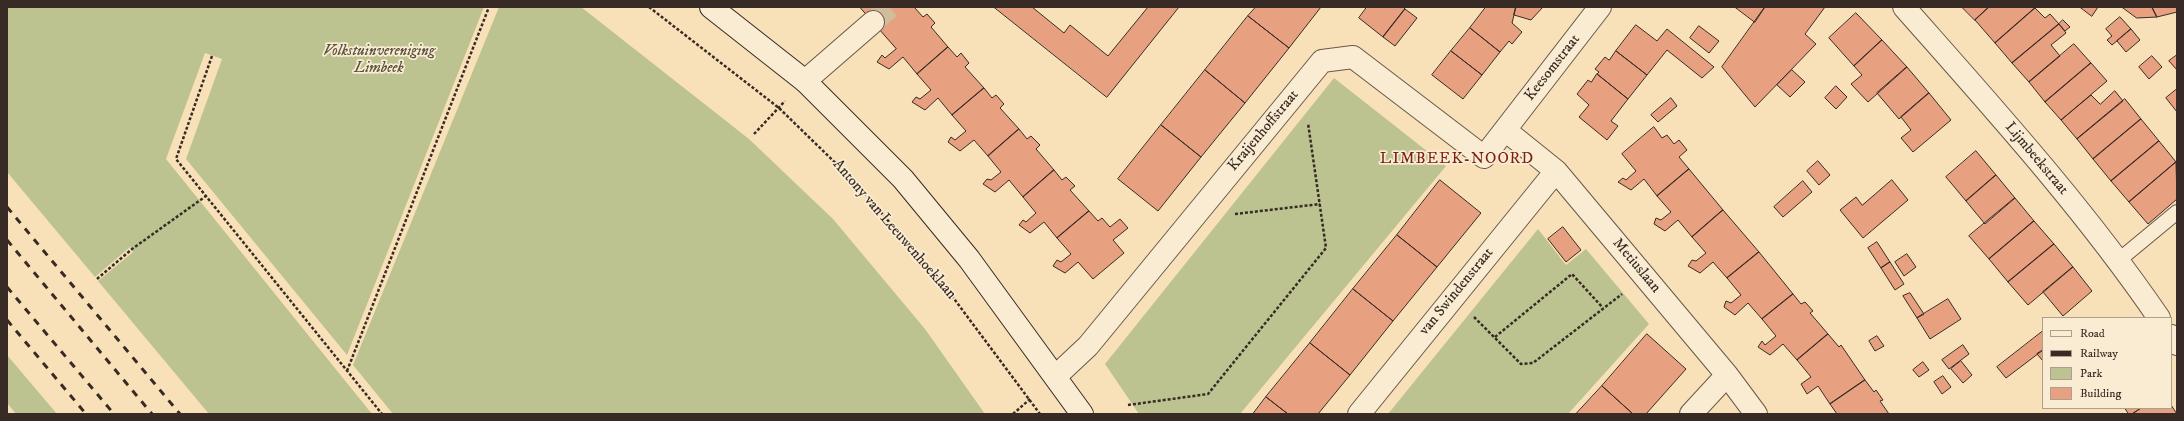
<!DOCTYPE html>
<html>
<head>
<meta charset="utf-8">
<style>
  body { margin:0 }
  #map { position:relative; width:2184px; height:421px; overflow:hidden; background:#f8e1b9; font-family:"IM FELL DW Pica",serif }
  canvas { display:block }
  .frame { position:absolute; inset:0; border:8px solid #382b25; pointer-events:none }
  .legend { position:absolute; left:2042px; top:317px; width:130px; height:92px; box-sizing:border-box; background:#faecd2; border:1px solid #ac9f8d; margin:0; padding:5px 7px; list-style:none; font-size:12px; color:#382b25 }
  .legend li { display:flex; align-items:center; gap:8px; height:20px }
  .legend b { width:20px; border:1px solid #ac9f8d }
</style>
</head>
<body>
<div id="map">
<canvas width="2184" height="421"></canvas>
<div class="frame"></div>
<ul class="legend">
<li><b style="height:5px;background:#faecd2"></b>Road</li>
<li><b style="height:5px;background:#382b25"></b>Railway</li>
<li><b style="height:11px;background:#bcc390"></b>Park</li>
<li><b style="height:11px;background:#e8a180"></b>Building</li>
</ul>
</div>
<script>
const c = document.querySelector('canvas').getContext('2d');
c.lineJoin = 'round';
function fillPath(path, color) {
  c.fillStyle = color;
  c.fill(path, 'evenodd');
}
function trace(path, color, width, dash) {
  c.strokeStyle = color;
  c.lineWidth = width;
  c.lineCap = dash ? 'butt' : 'round';
  c.setLineDash(dash || []);
  c.stroke(path);
}
function label(font, color, halo, rows, align = 'center') {
  c.font = font + ' "IM FELL DW Pica",serif';
  c.lineWidth = 3.5;
  c.setLineDash([]);
  c.textBaseline = 'middle';
  c.strokeStyle = halo;
  c.fillStyle = color;
  for (const [text, x, y, turn = 0] of rows) {
    c.save();
    c.translate(x, y);
    c.rotate((+turn || 0) * Math.PI / 180);
    c.textAlign = isNaN(turn) ? turn : align;
    if (halo) c.strokeText(text, 0, 0);
    c.fillText(text, 0, 0);
    c.restore();
  }
}
fillPath(new Path2D(`
  M7 7H484L347 355 186 159 222 59 205 53 166 159 372 414H209L98 281 133 252 130 247 95 277 7 172Z
  M499 7H581L749 139 833 219 925 329 985 414H393L353 365Z
  M1334 78 1446 166 1240 414H1139L1105 364Z
  M1538 229 1566 265 1586 249 1649 324 1568 414H1388Z
  M7 355 57 414H16L7 403Z`), '#bcc390');
const building = new Path2D(`
  M860 7H914L923 17 927 14 935 23 931 27 948 47 917 74 903 57 889 69 877 62 882 55 885 58 896 49Z
  M994 7H1032L1064 33 1070 25 1108 56 1148 7H1179L1107 97Z
  M1256 7H1321L1289 48 1248 16Z
  M1367 7H1403L1405 9 1383 37 1359 18Z
  M1486 7H1516L1512 23 1522 32 1512 44 1509 41 1500 52 1470 28Z
  M1516 7H1543L1531 20 1514 15Z
  M1735 7H1765L1755 22Z
  M1765 7H1825L1805 34 1816 44 1755 107 1722 67Z
  M1962 7H1989L1975 20Z
  M1989 7H2035V8L1995 43 1975 20Z
  M2080 7H2098L2092 16Z
  M2122 7H2152L2157 17 2137 18Z
  M2152 7H2177V12L2157 17Z
  M2035 8 2045 18 2050 14 2059 24 2012 63 1995 43Z
  M1405 9 1417 18 1395 46 1383 37Z
  M1856 13 1882 40 1854 66 1829 38Z
  M1248 16 1289 48 1245 103 1205 70Z
  M2120 17 2131 29 2112 45 2107 40 2112 36 2106 29Z
  M2063 20 2070 27 2065 31 2059 24Z
  M2059 24 2066 33 2051 45 2060 56 2029 82 2012 63Z
  M1636 25 1657 41 1667 29 1714 67 1702 78 1667 50 1647 75 1616 51Z
  M1699 26 1719 41 1709 53 1690 38Z
  M1470 28 1500 52 1482 75 1451 51Z
  M2131 29 2140 40 2126 52 2117 41Z
  M1882 40 1907 67 1868 102 1851 84 1862 75 1854 66Z
  M2074 44 2091 63 2045 102 2029 82Z
  M948 47 957 57 961 53 969 63 965 67 984 88 952 115 938 98 925 110 912 102 916 97 920 99 931 90 917 74Z
  M1451 51 1482 75 1463 99 1432 75Z
  M1616 51 1647 75 1628 99 1597 74 1599 72 1595 69 1605 57 1609 60Z
  M2177 55V70L2169 61Z
  M2152 56 2162 67 2149 79 2139 67Z
  M2091 63 2107 81 2061 120 2045 102Z
  M1907 67 1929 93 1899 119 1877 93Z
  M1205 70 1245 103 1201 157 1161 125Z
  M1792 70 1805 82 1790 97 1777 85Z
  M1597 74 1628 99 1611 121 1618 126 1607 140 1579 117 1589 105 1577 94 1588 80 1591 82Z
  M1836 86 1847 97 1836 109 1825 98Z
  M984 88 992 98 996 95 1004 104 1000 108 1019 129 988 156 974 140 960 151 948 142 951 137 955 140 966 131 952 115Z
  M2177 89V112L2166 98Z
  M2115 91 2123 101 2077 139 2061 120 2091 95 2100 104Z
  M1929 93 1951 120 1913 152 1901 138 1911 130 1901 117Z
  M1671 98 1677 106 1658 122 1651 115Z
  M2125 99 2141 119 2093 159 2077 139Z
  M2141 119 2159 141 2111 181 2093 159Z
  M1161 125 1201 157 1158 211 1118 179Z
  M1654 127 1662 138 1667 135 1674 144 1679 140 1687 150 1679 157 1689 169 1657 196 1644 179 1631 190 1618 182 1623 178 1626 180 1636 171 1622 154Z
  M1019 129 1027 139 1031 136 1040 145 1036 149 1054 170 1023 197 1009 180 995 192 983 184 987 179 991 180 1001 172 988 156Z
  M2159 141 2176 162 2129 202 2111 181Z
  M1976 151 1996 175 1966 201 1946 177Z
  M1818 161 1830 175 1819 185 1807 171Z
  M2176 162 2177 199 2148 224 2129 202Z
  M1689 169 1723 210 1692 237 1678 220 1665 231 1654 224 1656 218 1661 220 1671 212 1657 196Z
  M1054 170 1062 180 1066 177 1075 186 1070 190 1089 211 1057 238 1044 222 1030 233 1019 225 1023 220 1026 222 1036 213 1023 197Z
  M1996 175 2015 198 1985 224 1966 201Z
  M1440 180 1481 213 1437 267 1397 235Z
  M1892 180 1908 200 1863 238 1840 210 1856 197 1862 205Z
  M1803 181 1812 192 1783 217 1774 207Z
  M2015 198 2034 221 1989 259 1969 236Z
  M1723 210 1759 252 1727 278 1713 262 1700 273 1688 266 1692 260 1696 261 1706 253 1692 237Z
  M1089 211 1098 221 1102 218 1110 227 1120 219 1128 228 1113 240 1124 253 1093 279 1078 262 1065 273 1053 266 1057 260 1061 262 1071 254 1057 238Z
  M2034 221 2054 244 2008 282 1989 259Z
  M1563 227 1581 250 1566 262 1548 239Z
  M1397 235 1437 267 1393 321 1353 289Z
  M1877 242 1890 262 1881 268 1868 248Z
  M2054 244 2073 267 2028 305 2008 282Z
  M1759 252 1793 294 1762 319 1748 303 1735 315 1724 307 1726 301 1731 303 1741 295 1727 278Z
  M1907 254 1916 267 1904 276 1895 262Z
  M1890 262 1904 284 1895 290 1881 268Z
  M2073 267 2092 291 2063 316 2043 292Z
  M1353 289 1393 321 1350 375 1310 343Z
  M1910 293 1924 314 1917 318 1903 296Z
  M1793 294 1801 304 1805 302 1813 311 1810 313 1828 334 1797 360 1783 344 1770 355 1758 347 1762 341 1765 345 1776 336 1762 319Z
  M1948 299 1961 319 1930 339 1917 318Z
  M2043 331V350L2006 378 1997 367Z
  M1647 334 1686 369 1646 414H1633L1602 386Z
  M1828 334 1839 347 1841 345 1865 380 1830 404 1818 386 1807 394 1801 384 1811 377 1797 360Z
  M1877 336 1884 346 1875 351 1869 341Z
  M1310 343 1350 375 1318 414H1288L1266 397Z
  M1963 345 1969 354 1949 369 1942 360Z
  M2043 350V361L2037 354Z
  M1961 361 1972 375 1963 383 1951 369Z
  M1923 362 1929 370 1919 377 1913 370Z
  M1943 376 1951 387 1942 394 1934 382Z
  M1865 380 1874 392 1876 390 1883 400 1880 401 1889 414H1837L1830 404Z
  M1602 386 1633 414H1576Z
  M1266 397 1288 414H1253Z
  M2171 405 2177 414H2132L2141 408H2171Z
  M2125 408H2141L2132 414H2129Z`);
fillPath(building, '#e8a180');
trace(building, '#382b25', 1);
trace(new Path2D(`
  M873 22 890 7`), '#d2bd9b', 22, [22, 11]);
const lane = new Path2D(`
  M2119 260 2177 212`);
const street = new Path2D(`
  M1904 7C1993 108 2083 207 2159 318
  M805 81 873 22
  M1505 130 1556 171 1727 375 1756 414
  M2171 336 2177 344
  M1056 376 1088 346 1322 61 1353 57 1484 157 1600 7
  M1359 414 1556 171
  M1691 414 1727 375`);
const secondary = new Path2D(`
  M711 7 805 81 903 179 969 259 1082 414`);
trace(lane, '#68584a', 16);
trace(street, '#68584a', 24);
trace(secondary, '#382b25', 24);
trace(new Path2D(`
  M649 7 779 108 855 182 949 292 1040 414
  M212 56 176 159 382 414
  M754 134 785 101
  M1235 214 1320 204
  M97 279 132 249 206 196
  M1474 317 1521 364 1533 363 1622 294
  M1495 337 1572 274 1603 308
  M347 371 489 7
  M1128 405 1208 394 1326 248 1308 123
  M1013 414 1030 399`), '#382b25', 2.5, [3, 2]);
trace(lane, '#faecd2', 14);
trace(street, '#faecd2', 22);
trace(secondary, '#faecd2', 22);
trace(new Path2D(`
  M7 207 180 414
  M7 240 152 414
  M7 287 114 414
  M7 320 86 414`), '#382b25', 3, [7, 7]);
label('italic 15px', '#595140', '#faecd2', [
  ["Volkstuinvereniging",379,52],
  ["Limbeek",379,69]
]);
label('15px', '#382b25', '#faecd2', [
  ["Keesomstraat",1553,68,-52],
  ["Kraijenhoffstraat",1264,131,-50],
  ["Lijmbeekstraat",2036,159,50],
  ["Antony van Leeuwenhoeklaan",894,230,49],
  ["Metiuslaan",1636,266,50],
  ["van Swindenstraat",1457,292,-51]
]);
c.letterSpacing = '1px';
label('16px', '#7a1f14', '#faecd2', [
  ["LIMBEEK-NOORD",1457,160]
]);
c.letterSpacing = '0px';
</script>
</body>
</html>
